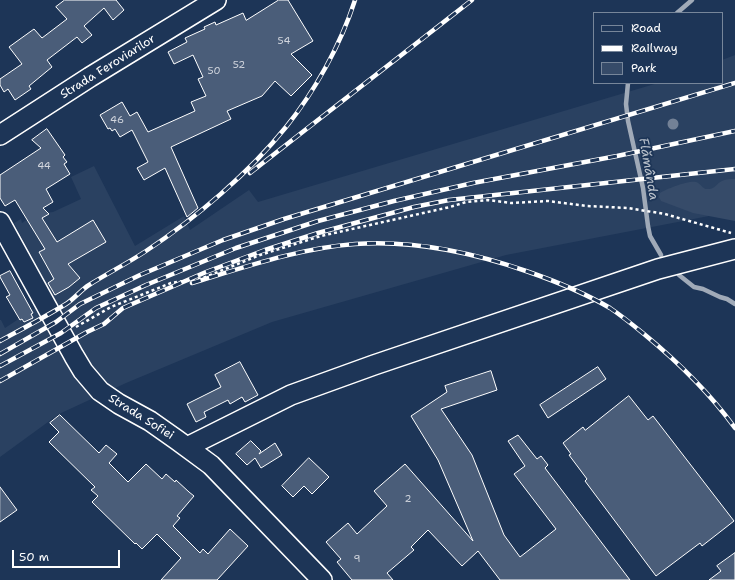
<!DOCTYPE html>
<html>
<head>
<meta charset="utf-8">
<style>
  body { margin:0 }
  #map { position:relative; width:735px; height:580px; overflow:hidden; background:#1d3557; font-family:"Shantell Sans",sans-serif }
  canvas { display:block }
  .legend { position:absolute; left:593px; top:12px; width:130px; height:72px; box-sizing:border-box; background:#1d3557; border:1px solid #77869a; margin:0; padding:5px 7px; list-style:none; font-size:12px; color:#fff }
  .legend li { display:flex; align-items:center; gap:8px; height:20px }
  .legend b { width:20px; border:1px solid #77869a }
  .scale { position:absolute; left:12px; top:550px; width:108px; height:18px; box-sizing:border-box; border:2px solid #fff; border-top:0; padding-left:5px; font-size:12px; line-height:14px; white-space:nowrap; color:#fff; -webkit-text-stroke:3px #1d3557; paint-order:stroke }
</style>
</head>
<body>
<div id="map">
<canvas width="735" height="580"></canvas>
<ul class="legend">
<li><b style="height:5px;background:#1d3557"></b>Road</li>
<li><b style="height:5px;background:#fff"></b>Railway</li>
<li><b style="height:11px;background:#364b69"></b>Park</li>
</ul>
<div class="scale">50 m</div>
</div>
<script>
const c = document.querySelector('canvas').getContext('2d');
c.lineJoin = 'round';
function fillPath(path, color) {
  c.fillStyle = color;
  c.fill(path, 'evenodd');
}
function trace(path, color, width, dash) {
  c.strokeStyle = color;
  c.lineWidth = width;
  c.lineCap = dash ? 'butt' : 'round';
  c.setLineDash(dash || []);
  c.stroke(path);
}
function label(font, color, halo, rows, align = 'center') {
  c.font = font + ' "Shantell Sans",sans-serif';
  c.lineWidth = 3.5;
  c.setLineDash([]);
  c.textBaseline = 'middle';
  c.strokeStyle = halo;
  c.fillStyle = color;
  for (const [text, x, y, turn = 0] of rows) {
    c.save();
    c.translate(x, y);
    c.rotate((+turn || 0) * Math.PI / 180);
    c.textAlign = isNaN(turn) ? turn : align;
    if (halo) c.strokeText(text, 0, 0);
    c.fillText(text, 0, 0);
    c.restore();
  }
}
fillPath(new Path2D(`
  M735 55V211L506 255 272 322 126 383 59 414 0 457V320H1L5 328 53 296 14 223 21 219 22 223 35 214 53 212 81 199 71 177 94 166 135 246 184 216 190 230 249 190 258 202 658 83H722V60Z`), '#2a4161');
fillPath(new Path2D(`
  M735 179V221L693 213 661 201 659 197 660 193C666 189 689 180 696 182 702 184 702 190 709 189 715 189 717 183 722 181 726 179 731 179 735 179Z`), '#364b69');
trace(new Path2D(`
  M677 13 692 0
  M628 83 626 104 628 121 643 188 648 226 650 236 661 255
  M679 275 694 287 703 289 720 297 727 299 735 304`), '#a0aab8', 4.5);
const building = new Path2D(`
  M65 0H116L124 10 113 20 104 8 84 26 92 35 82 43 77 37 47 60 52 67 29 86 31 89 15 100 8 89 4 92 0 85V79L22 64 9 47 34 29 42 38 67 19 56 7Z
  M279 0H288L313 41 291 54 312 75 291 96 275 81 262 96 227 111 231 119 171 147 198 208 187 217 165 168 144 180 137 168 148 162 132 130 120 137 115 129 112 131 110 128 108 129 100 115 122 102 130 116 137 112 148 132 195 111 191 102 206 96 198 79 203 77 193 55 174 64 168 52 187 42 185 38 205 29 204 27 215 22 216 25 243 13 246 20Z
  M47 129 65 155 63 157 67 162 64 164 70 174 46 189 53 202 43 208 49 214 42 218 57 242 93 220 106 242 68 264 80 278 69 287 55 295 48 283 54 279 39 252 45 249 15 200 5 206 0 198V175L41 148 32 140Z
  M10 271 33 313 31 314 33 318 24 322 22 319 20 320 7 298 6 297 10 295 0 277V276Z
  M240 362 258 395 245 402 242 397 230 404 228 400 204 412 206 417 196 422 187 404 221 387 215 375Z
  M598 367 606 379 548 418 540 405Z
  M491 371 497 390 441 409 472 455 504 535 520 557 556 529 514 474 525 466 508 441 518 435 537 459 541 456 548 465 545 468 630 580H500L478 551 462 566 428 530 411 547 414 550 387 573 393 580H352L337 562 341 559 326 542 348 523 357 534 387 506 374 491 405 464 473 541 438 460 411 416 447 392 445 386Z
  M629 396 648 420 653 416 734 521 702 546 700 543 656 576 585 481 587 479 569 455 571 454 563 443 583 427 585 430Z
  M60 415 99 453 106 445 117 454 109 463 128 482 146 464 162 479 166 474 175 482 176 480 189 492 194 496 177 516 180 518 173 526 200 553 203 549 208 554 230 529 248 546 217 580H161L181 558 157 534 142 549 136 543 135 544 92 502 98 496 91 490 95 487 49 442 59 432 50 423Z
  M251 441 261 451 259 454 275 443 282 455 261 468 255 458 247 465 236 454Z
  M309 458 329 477 312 494 304 486 293 497 282 486Z
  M0 487 17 510 0 522Z
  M735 553V580H709L721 571 717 566Z`);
fillPath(building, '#4a5d79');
trace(building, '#fff', 1);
const minor = new Path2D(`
  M0 135 90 77 216 0
  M0 222 74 356 83 371 100 391 119 404 150 421 177 440 211 465 322 580
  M187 447 291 395 374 365 658 269 735 249`);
trace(minor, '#fff', 22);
trace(new Path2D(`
  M76 327 111 307 171 283 203 278 260 255 321 236 450 207 466 202 488 200 511 203 548 201 587 206 628 208 665 214 731 233`), '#fff', 2.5, [3, 3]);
trace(minor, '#1d3557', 19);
const rail = new Path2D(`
  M250 173 472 0
  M192 283C245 267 300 248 355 244 414 240 471 252 526 271 555 281 583 292 610 308 622 316 633 325 644 334 678 362 709 392 735 428
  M0 341C22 329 45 317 66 304 74 299 81 290 89 285 108 273 128 263 146 251 196 218 249 173 286 127 315 91 341 44 355 0
  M0 354 56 322 80 304 140 275 223 240 284 219 735 83
  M0 366 61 333 96 308 146 285 236 248 318 221 394 201 473 183 617 156 735 131
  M0 381 87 332 104 324 123 308 206 272 265 250 318 233 414 207 449 200 735 169`);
trace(rail, '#fff', 4.5);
trace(rail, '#1d3557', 3, [9]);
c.fillStyle = '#738196';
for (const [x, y] of [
  [673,124]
]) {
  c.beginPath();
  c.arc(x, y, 5.5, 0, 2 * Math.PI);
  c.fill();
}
label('10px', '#d2d6de', null, [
  ["54",284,41],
  ["52",239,65],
  ["50",214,71],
  ["46",117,120],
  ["44",44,166],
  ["2",408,499],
  ["9",357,559]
]);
label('12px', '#fff', '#1d3557', [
  ["Strada Feroviarilor",108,67,-32],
  ["Strada Sofiei",141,417,32]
]);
label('italic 13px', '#b8c0ca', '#1d3557', [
  ["Flămânda",648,169,80]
]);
</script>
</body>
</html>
